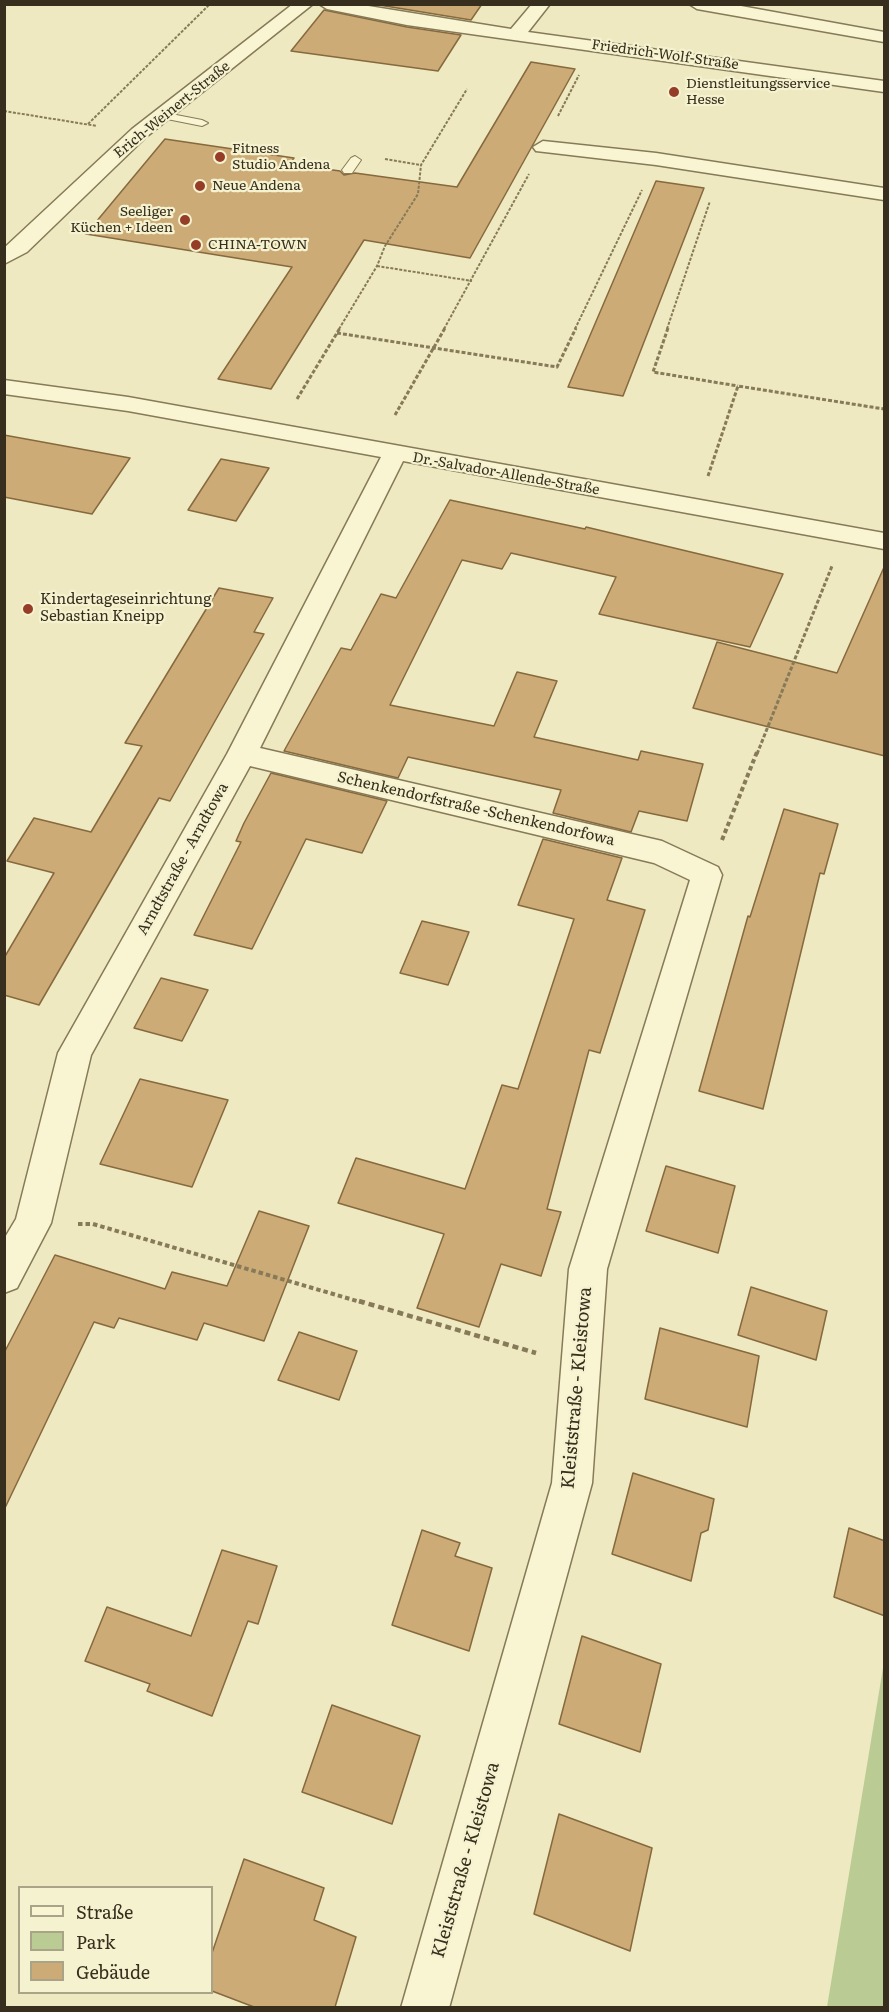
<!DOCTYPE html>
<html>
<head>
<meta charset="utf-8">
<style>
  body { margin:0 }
  #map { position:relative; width:889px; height:2012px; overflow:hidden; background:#eee9c0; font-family:Literata,serif }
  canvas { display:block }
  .frame { position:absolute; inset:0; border:6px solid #372e1d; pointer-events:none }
  .legend { position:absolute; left:18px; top:1886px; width:195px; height:108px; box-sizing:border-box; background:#f5f2d0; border:2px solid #a9a488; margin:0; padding:8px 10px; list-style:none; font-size:18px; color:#372e1d }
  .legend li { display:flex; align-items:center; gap:12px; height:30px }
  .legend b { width:30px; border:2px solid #a9a488 }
</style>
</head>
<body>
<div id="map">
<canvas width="889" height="2012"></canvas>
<div class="frame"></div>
<ul class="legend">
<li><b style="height:8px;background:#f9f5d3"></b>Straße</li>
<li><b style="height:16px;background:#bacc94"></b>Park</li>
<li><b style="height:16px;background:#ccab76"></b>Gebäude</li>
</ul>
</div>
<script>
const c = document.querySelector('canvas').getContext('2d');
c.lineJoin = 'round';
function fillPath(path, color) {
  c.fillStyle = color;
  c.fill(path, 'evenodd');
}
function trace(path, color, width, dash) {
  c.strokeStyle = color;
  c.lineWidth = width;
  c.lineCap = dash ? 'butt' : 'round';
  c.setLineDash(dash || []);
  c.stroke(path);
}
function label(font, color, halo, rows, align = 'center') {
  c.font = font + ' Literata,serif';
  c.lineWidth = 4.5;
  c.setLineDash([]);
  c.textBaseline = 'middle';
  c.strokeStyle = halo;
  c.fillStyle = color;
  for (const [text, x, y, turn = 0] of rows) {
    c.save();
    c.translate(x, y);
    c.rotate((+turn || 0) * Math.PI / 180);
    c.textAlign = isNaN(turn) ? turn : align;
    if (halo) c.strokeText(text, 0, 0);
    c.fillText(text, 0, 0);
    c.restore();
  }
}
fillPath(new Path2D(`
  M884 1662V2007H827Z`), '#bacc94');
const building = new Path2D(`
  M373 4H482L471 20Z
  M324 10 407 27 461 35 438 71 291 51Z
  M531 62 575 69 470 258 364 240 271 389 218 379 292 267 86 234 165 139 294 158 290 164 340 171 344 175 355 173 457 187Z
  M656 181 704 188 623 396 568 387Z
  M4 435 130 458 92 514 4 497Z
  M221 459 269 468 236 521 188 510Z
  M450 500 585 529 586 527 783 574 750 647 599 614 616 577 511 553 502 569 462 560 390 705 494 726 517 672 557 681 534 737 638 760 641 751 703 764 687 821 639 811 631 832 553 813 561 790 408 757 398 778 284 751 341 648 351 650 381 594 396 598Z
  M885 565V756L693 708 717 642 837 673Z
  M219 588 273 598 254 632 264 634 170 801 159 798 39 1005 4 995V958L54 873 7 861 34 818 91 832 142 746 125 743Z
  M271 773 387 801 362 853 306 839 252 949 194 935 241 842 236 841 244 823Z
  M784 809 838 824 824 874 820 873 763 1109 699 1091 748 916 750 917Z
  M543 839 622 858 607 900 645 910 600 1053 589 1050 547 1209 561 1212 541 1276 501 1264 479 1327 417 1308 444 1234 338 1203 356 1158 465 1189 502 1085 518 1089 574 919 518 905Z
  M422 921 469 932 448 985 400 973Z
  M161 978 208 990 182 1041 134 1028Z
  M140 1079 228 1100 192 1187 100 1164Z
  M666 1166 735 1186 718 1253 646 1231Z
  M259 1211 309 1226 264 1341 204 1323 197 1340 119 1318 114 1328 94 1322 4 1510V1353L55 1255 165 1289 172 1272 227 1286Z
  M751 1287 827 1311 816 1360 738 1335Z
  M660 1328 759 1356 747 1427 645 1399Z
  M299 1332 357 1351 339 1400 278 1380Z
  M633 1473 714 1499 708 1530 701 1533 691 1581 612 1554Z
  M849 1528 885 1541V1616L834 1597Z
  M422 1530 460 1543 455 1556 492 1568 469 1651 392 1625Z
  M222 1550 277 1566 258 1624 248 1621 212 1716 147 1691 150 1684 85 1661 107 1607 191 1636Z
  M582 1636 661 1664 640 1752 559 1724Z
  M332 1705 420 1736 392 1824 302 1792Z
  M559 1814 652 1848 630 1951 534 1914Z
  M244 1859 324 1888 314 1920 356 1937 335 2007H254L212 1991V1953Z`);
fillPath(building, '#ccab76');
trace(building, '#86693e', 1.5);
const service = new Path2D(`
  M161 112 202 120 208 123 202 126 157 117V113Z
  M355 156 361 160 352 173H344L342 170 351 158Z`);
const minor = new Path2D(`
  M293 4H313L146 137 27 252 4 264V248L132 129Z
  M319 4H356L511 29 532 4H550L528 32 884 81V92L407 25 327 9Z
  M689 4H730L884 32V42L697 9Z
  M543 141 656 153 884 188V200L656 165 536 151 533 147Z
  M4 380 128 397 884 533V549L403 461 260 748 662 841 718 867 722 875 607 1269 592 1483 449 2008H401L552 1483 569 1269 690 880 654 863 250 766 91 1055 51 1223 17 1288 4 1293V1239L16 1219 58 1053 227 754 381 457 128 411 4 394Z`);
trace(service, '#877a58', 2);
trace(minor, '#877a58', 3);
trace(new Path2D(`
  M4 111 97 126
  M558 116 579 75
  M88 124 210 4
  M385 159 421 165
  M377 266 472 281
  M339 329 377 266 385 246 418 194 421 165 467 89
  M444 329 529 174
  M575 329 642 190
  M667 329 710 201`), '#877a58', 2, [3, 1.5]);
trace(new Path2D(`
  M668 328 653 372 738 386
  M337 333 557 367 576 328
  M297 399 340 328
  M395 415 445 328
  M708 476 738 386 884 409
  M757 754 832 566`), '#877a58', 3, [4, 2]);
trace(new Path2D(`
  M722 840 757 752
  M78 1224H93L364 1303`), '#877a58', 4, [4.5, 3]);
trace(new Path2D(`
  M359 1301 536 1353`), '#877a58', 4.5, [6, 4]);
fillPath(service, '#f9f5d3');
fillPath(minor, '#f9f5d3');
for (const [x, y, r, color] of [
  [674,92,6,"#963d28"],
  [220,157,6,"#963d28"],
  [200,186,6,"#963d28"],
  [185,220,6,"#963d28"],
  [196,245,6,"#963d28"],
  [28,609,6,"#963d28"]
]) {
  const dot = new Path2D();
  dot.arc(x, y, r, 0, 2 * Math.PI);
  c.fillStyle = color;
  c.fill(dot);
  trace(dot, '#f5f2d0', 2);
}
label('14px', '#372e1d', '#f5f2d0', [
  ["Friedrich-Wolf-Straße",665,55,8],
  ["Erich-Weinert-Straße",172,110,-39],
  ["Dr.-Salvador-Allende-Straße",506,474,10]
]);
label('14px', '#372e1d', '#f5f2d0', [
  ["Dienstleitungsservice",686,84],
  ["Hesse",686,100],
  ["Fitness",232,149],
  ["Studio Andena",232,165],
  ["Neue Andena",212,186],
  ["Seeliger",173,212,"right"],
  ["Küchen + Ideen",173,228,"right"],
  ["CHINA-TOWN",208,245]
], 'left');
label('15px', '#372e1d', '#f5f2d0', [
  ["Kindertageseinrichtung",40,600],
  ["Sebastian Kneipp",40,617]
], 'left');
label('15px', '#372e1d', '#f5f2d0', [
  ["Schenkendorfstraße -Schenkendorfowa",476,809,13],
  ["Arndtstraße - Arndtowa",183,859,-61]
]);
label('18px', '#372e1d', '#f5f2d0', [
  ["Kleiststraße - Kleistowa",577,1388,-85],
  ["Kleiststraße - Kleistowa",466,1860,-74]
]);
</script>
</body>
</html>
